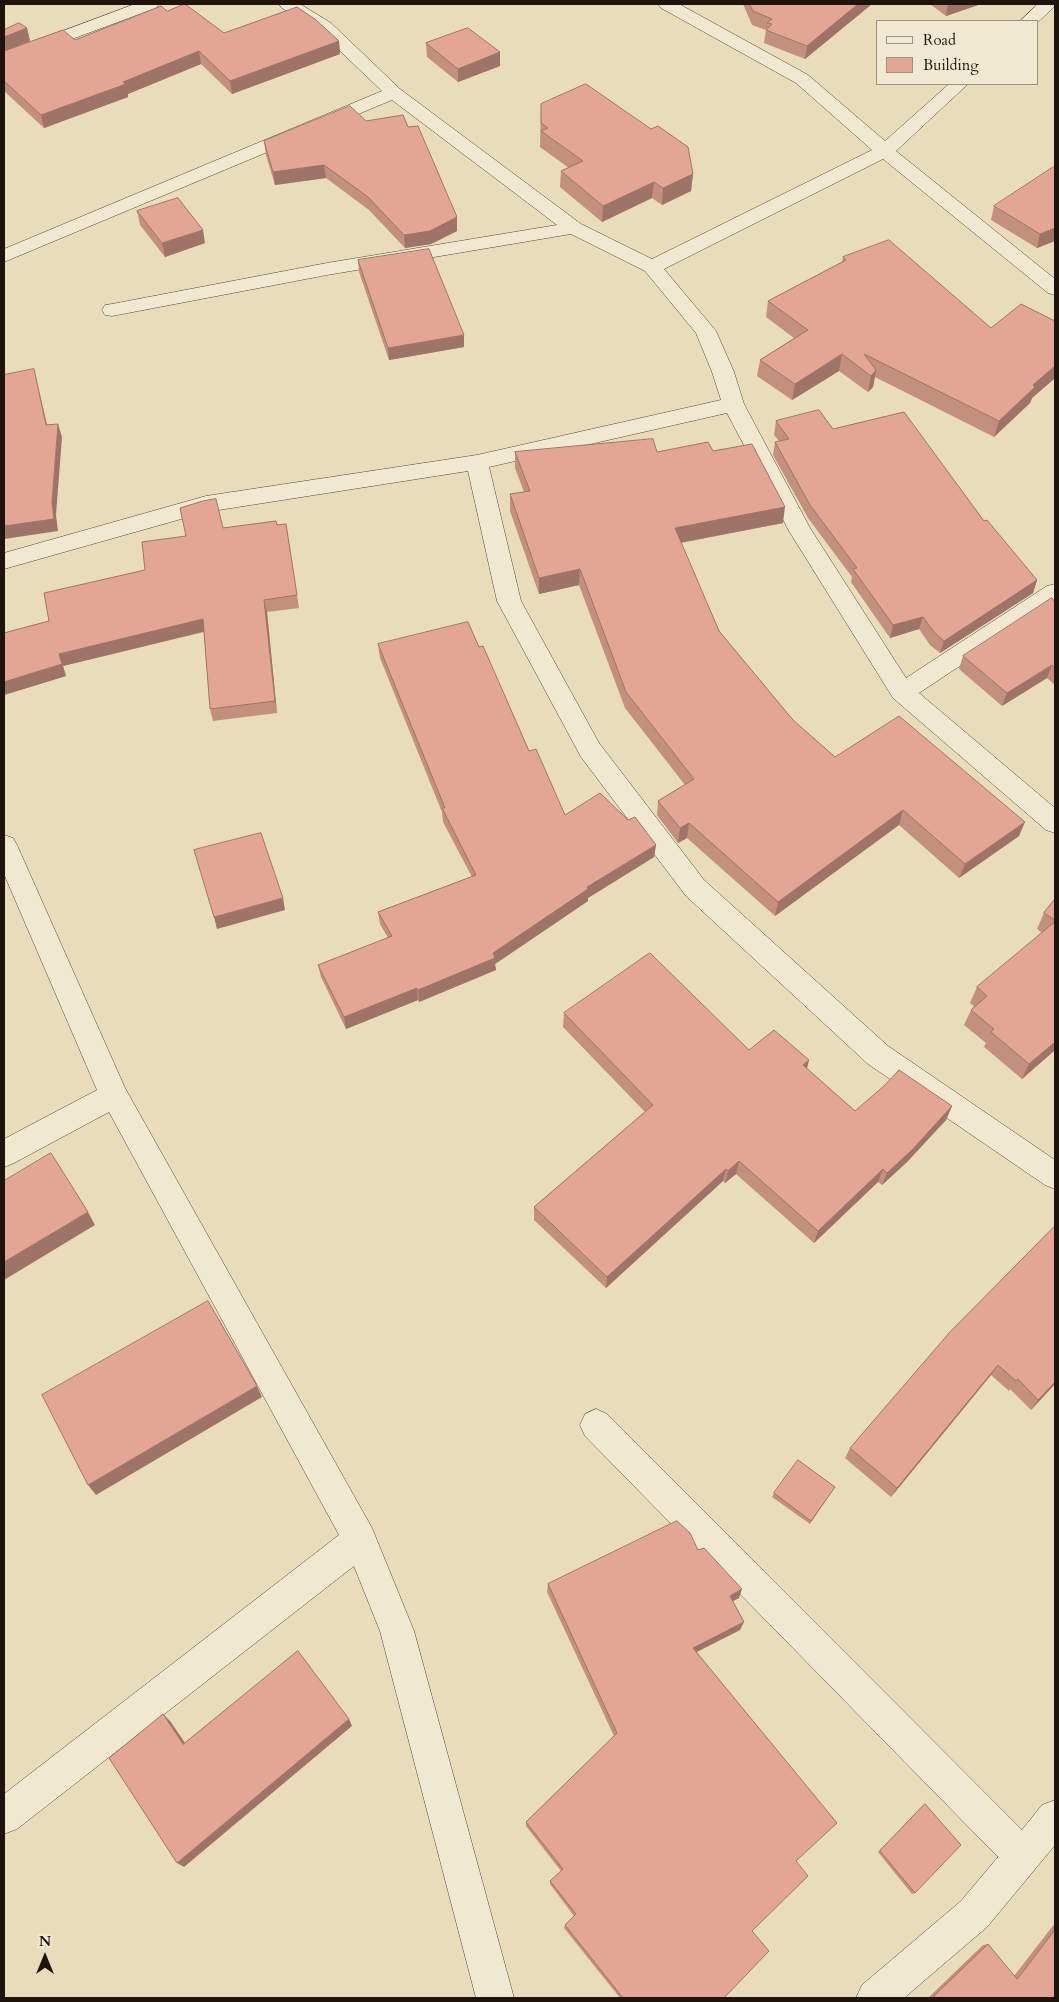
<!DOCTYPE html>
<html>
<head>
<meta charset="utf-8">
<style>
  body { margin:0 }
  #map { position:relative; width:1059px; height:2002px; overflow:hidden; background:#e9dcba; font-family:Cardo,serif }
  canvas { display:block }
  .frame { position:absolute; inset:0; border:5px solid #1f140b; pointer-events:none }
  .legend { position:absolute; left:876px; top:20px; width:162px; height:65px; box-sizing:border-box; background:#f1e8d2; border:1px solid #9d9382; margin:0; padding:6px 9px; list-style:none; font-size:15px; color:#1f140b }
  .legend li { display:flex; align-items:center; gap:10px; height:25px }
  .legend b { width:25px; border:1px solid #9d9382 }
  .north { position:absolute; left:20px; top:1932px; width:50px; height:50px; -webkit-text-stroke:4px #f1e8d2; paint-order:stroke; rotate:0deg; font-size:14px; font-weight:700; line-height:20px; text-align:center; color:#1f140b }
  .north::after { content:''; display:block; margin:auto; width:18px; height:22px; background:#1f140b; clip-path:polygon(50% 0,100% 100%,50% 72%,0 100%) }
</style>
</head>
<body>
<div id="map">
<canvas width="1059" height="2002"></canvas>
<div class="frame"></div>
<ul class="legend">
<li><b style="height:6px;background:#f1e8d2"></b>Road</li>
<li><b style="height:14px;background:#e3a694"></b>Building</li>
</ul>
<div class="north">N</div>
</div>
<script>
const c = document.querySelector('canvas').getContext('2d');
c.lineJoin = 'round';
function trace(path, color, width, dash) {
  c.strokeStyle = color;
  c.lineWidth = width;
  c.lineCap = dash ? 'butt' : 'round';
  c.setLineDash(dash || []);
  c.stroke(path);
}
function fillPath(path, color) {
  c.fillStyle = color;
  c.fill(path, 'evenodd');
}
const minor = new Path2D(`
  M135 4H159L156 8 4 64V53Z
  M279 4H300L331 23 400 89 581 224 652 259 872 150 796 83 661 8 658 4H679L808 75 885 141 949 84H968L896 151 1055 279V295L1048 293 883 159 664 269 716 331 734 372 744 404 810 528 906 678 1047 586 1055 584V603L919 693 1055 808V833L1046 830 893 698 789 531 727 413 489 467 521 601 599 743 704 880 888 1046 1055 1160V1189L1045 1185 868 1064 686 896 581 757 497 601 468 471 206 512 4 569V553L206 496 477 455 721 400 712 372 696 333 645 271 571 234 327 275 112 316 105 315 102 310 105 305 112 304 327 263 557 225 392 100 4 262V249L382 91 319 31 282 8Z
  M1038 4H1055V6L1038 22 1020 21Z
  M4 835 13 838 17 845 125 1088 372 1528 414 1631 514 1998H476L380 1631 354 1566 17 1829 4 1834V1794L339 1535 109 1112 14 1163 4 1167V1139L97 1090 4 874Z
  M596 1409 607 1414 1022 1830 1042 1805 1055 1800V1845L987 1927 904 1998H856L862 1985 961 1901 998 1857 585 1436 580 1425 585 1414Z`);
trace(minor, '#524637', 1);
fillPath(minor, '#f1e8d2');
fillPath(new Path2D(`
  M743 4H872L805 59 764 43 766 30 752 25Z
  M930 4H981L946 16Z
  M167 11 224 33 339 41 340 54 232 94 201 64 128 94V97L44 128 4 91V30L27 28 30 41 15 47 75 40Z
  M426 43 500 52V66L458 82 427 57Z
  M541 104 693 174 691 191 662 205 652 198 602 222 560 187 561 171 569 168 540 147Z
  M366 121 408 127 457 231 431 244 405 248 369 210 326 178 275 185 266 155 264 141Z
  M994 206 1055 241 1037 248 991 220Z
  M137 211 205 243 165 257 140 225Z
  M843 257 991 328 1055 321V378L1032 398 1030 403 994 437 875 377 873 387 868 392 839 371 792 400 757 376 760 360 794 338 766 317 768 301 842 262Z
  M358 260 464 347 389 360 359 272Z
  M776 421 833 429 984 521 1037 580 1033 593 940 653 930 645 919 629 890 638 851 582 852 577 808 518 773 455 775 442 779 441 774 435Z
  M713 451 783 523 681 543 719 631 793 720 835 757 1019 836 959 878 899 825 775 916 687 838 678 843 657 815 658 801 685 785 625 708 579 585 539 594 510 511V494L524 492 515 468V452H657Z
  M286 524 299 608 267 612 277 713 213 721 210 709 204 632 63 666 66 676 4 695V633L49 621 145 570 186 536 223 528Z
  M1055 602V685L1047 678 1002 706 959 669 963 656Z
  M378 644 479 647 529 751 565 815 628 820 656 845 654 857 588 898V901L495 964 496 970 419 1002 418 1000 346 1029 321 977 318 965 388 938 380 924 378 912 472 877 443 822 442 812 380 658Z
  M1055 899V1050L1022 1079 984 1047 986 1043 964 1025 971 1010 974 1006 970 1003 977 987 1042 933 1037 929 1044 913Z
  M564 1013 749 1050 809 1060 807 1069 855 1111 952 1106 946 1120 907 1162 882 1185 878 1182 814 1243 736 1174 725 1183 723 1181 606 1288 534 1220V1207L645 1112 563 1027Z
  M1055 1226V1384L1031 1410 1010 1389 1009 1391 991 1375 891 1497 845 1458 850 1448Z
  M835 1487 810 1524 772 1497 774 1493Z
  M698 1550 739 1598 733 1601 740 1630 697 1652 796 1861 752 1931 724 1998H620L564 1928 565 1925 574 1916 550 1884V1881L561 1871 526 1826V1822L614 1736 547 1592 548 1584Z
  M925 1804 915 1893 912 1894 878 1852 923 1806Z
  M1055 1923V1996L1053 1998H930L929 1997 983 1945 988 1944 1014 1976Z`), '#c38f7f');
fillPath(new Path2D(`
  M858 4H872L805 59 807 46Z
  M948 4H981L946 16Z
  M27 28 30 41 4 51V37Z
  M339 41 340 54 232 94 230 81Z
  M199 51 201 64 128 94V97L44 128 41 115Z
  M500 52V66L458 82V69Z
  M324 165 326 178 275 185 273 172Z
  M693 174 691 191 662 205 663 188Z
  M654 182 652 198 602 222 603 206Z
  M457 217V231L431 244 405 248 404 235Z
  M1055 228V241L1037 248 1040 234Z
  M203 230 205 243 165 257 162 243Z
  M464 335V347L389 360 388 348Z
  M842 354 839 371 792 400 795 384Z
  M1055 366V378L1032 398 1030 403 994 437 999 421 1033 385Z
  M34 369 37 382 50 437 46 425Z
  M876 370 873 387 868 392 871 376Z
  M58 424 62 437 56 515 58 531 4 539V526L52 502Z
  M785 507 783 523 673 544 675 528Z
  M580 569 579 585 539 594V578Z
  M1037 580 1033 593 940 653 944 641Z
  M264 600 267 612 277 713 275 701Z
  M923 617 919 629 890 638 893 625Z
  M203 619 206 631 63 666 66 676 4 695V682L59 654Z
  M1052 665 1047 678 1002 706 1007 693Z
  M903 810 899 825 775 916 778 902Z
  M1025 822 1019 836 959 878 965 864Z
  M689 823 687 838 678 843 680 828Z
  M656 845 654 857 588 898V901L495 964 496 970 419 1002 418 990 493 953 587 887Z
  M283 898 285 910 217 929 214 917Z
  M417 988 418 1000 346 1029 344 1017Z
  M1055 1042V1050L1022 1079 1029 1064Z
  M809 1060 805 1074 803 1065Z
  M952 1106 946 1120 907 1162 882 1185 887 1173Z
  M739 1161 736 1174 725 1183 728 1171Z
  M726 1169 723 1181 606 1288 607 1277Z
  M883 1169 878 1182 814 1243 818 1231Z
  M88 1212 95 1225 4 1280V1262Z
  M998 1365 991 1375 891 1497 897 1488Z
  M1055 1382V1384L1031 1410 1038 1400Z
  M257 1386 262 1397 96 1495 88 1485Z
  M742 1589 739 1598 727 1604 730 1596Z
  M744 1622 740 1630 690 1655 693 1648Z
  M163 1714 170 1721 190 1750 183 1744Z
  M349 1719 352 1726 184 1867 177 1863Z`), '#9f7468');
const building = new Path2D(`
  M185 4 224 33 297 7 316 20 339 41 230 81 199 51 123 82 126 84 41 115 4 81V51L63 30 75 40 161 6 167 11Z
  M750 4H858L807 46 766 30 772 24 767 23 772 19 753 11Z
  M19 23 27 28 4 37V30Z
  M468 28 500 52 458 69 426 43Z
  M586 84 651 129 658 126 688 147 693 174 663 188 654 182 603 206 561 171 583 161 541 131 548 128 541 123V104Z
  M350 106 366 121 403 115 408 127 418 126 457 217 430 231 404 235 368 197 324 165 273 172 264 141Z
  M1055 166V228L1040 234 994 206Z
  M178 198 203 230 162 243 137 211Z
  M889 240 991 328 1021 304 1055 321V366L1033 385 1035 387 999 421 864 354 876 370 871 376 842 354 795 384 760 360 808 330 768 301 846 260 843 257Z
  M429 249 464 335 388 348 358 260Z
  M34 369 46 425 58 424 52 502 54 519 4 526V375Z
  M819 410 833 429 904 412 984 521 987 520 1037 580 944 641 934 632 923 617 893 625 853 569 857 568 810 505 775 442 789 439 776 421Z
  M653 439 657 452 708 442 713 451 752 444 785 507 675 528 719 631 793 720 835 757 899 716 1025 822 965 864 903 810 778 902 689 823 680 828 658 801 694 779 626 692 580 569 539 578 510 494 530 491 515 452Z
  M216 499 223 528 276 521 277 525 286 524 297 595 264 600 275 701 210 709 203 619 59 654 62 664 4 682V633L49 621 44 593 145 570 142 542 186 536 180 508 203 501Z
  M1052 598 1055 602V668L1052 665 1007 693 963 656Z
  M468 622 479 647 483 646 529 751 536 749 565 815 600 793 628 820 635 817 656 845 587 887 588 889 493 953 495 958 418 990 417 988 344 1017 318 965 392 936 378 912 476 875 442 808H445L378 644Z
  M261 833 283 898 214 917 194 850Z
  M1055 899V920L1044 913Z
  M1055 922V1042L1029 1064 991 1032 994 1029 971 1010 987 996 977 987Z
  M650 953 749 1050 774 1030 809 1060 803 1065 855 1111 884 1086 899 1070 952 1106 912 1150 887 1173 883 1169 818 1231 739 1161 728 1171 726 1169 607 1277 534 1207 653 1105 564 1013Z
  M51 1153 88 1212 4 1262V1181Z
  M1055 1226V1382L1038 1400 1018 1379 1016 1381 998 1365 897 1488 850 1448 950 1332Z
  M208 1301 257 1386 88 1485 42 1395Z
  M798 1460 835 1487 811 1521 774 1493Z
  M677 1521 690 1533 698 1550 704 1548 742 1589 730 1596 744 1622 693 1648 837 1823 796 1861 808 1876 752 1931 769 1951 724 1998H623L565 1925 576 1914 550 1881 563 1869 526 1822 617 1733 548 1584Z
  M298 1651 349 1719 177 1863 109 1758 163 1714 183 1744Z
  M925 1804 961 1845 915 1893 880 1851Z
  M1055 1930V1996L1053 1998H936L934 1996 988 1944 1017 1979Z`);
fillPath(building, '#e3a694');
trace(building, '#9f7468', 1);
</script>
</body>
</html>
